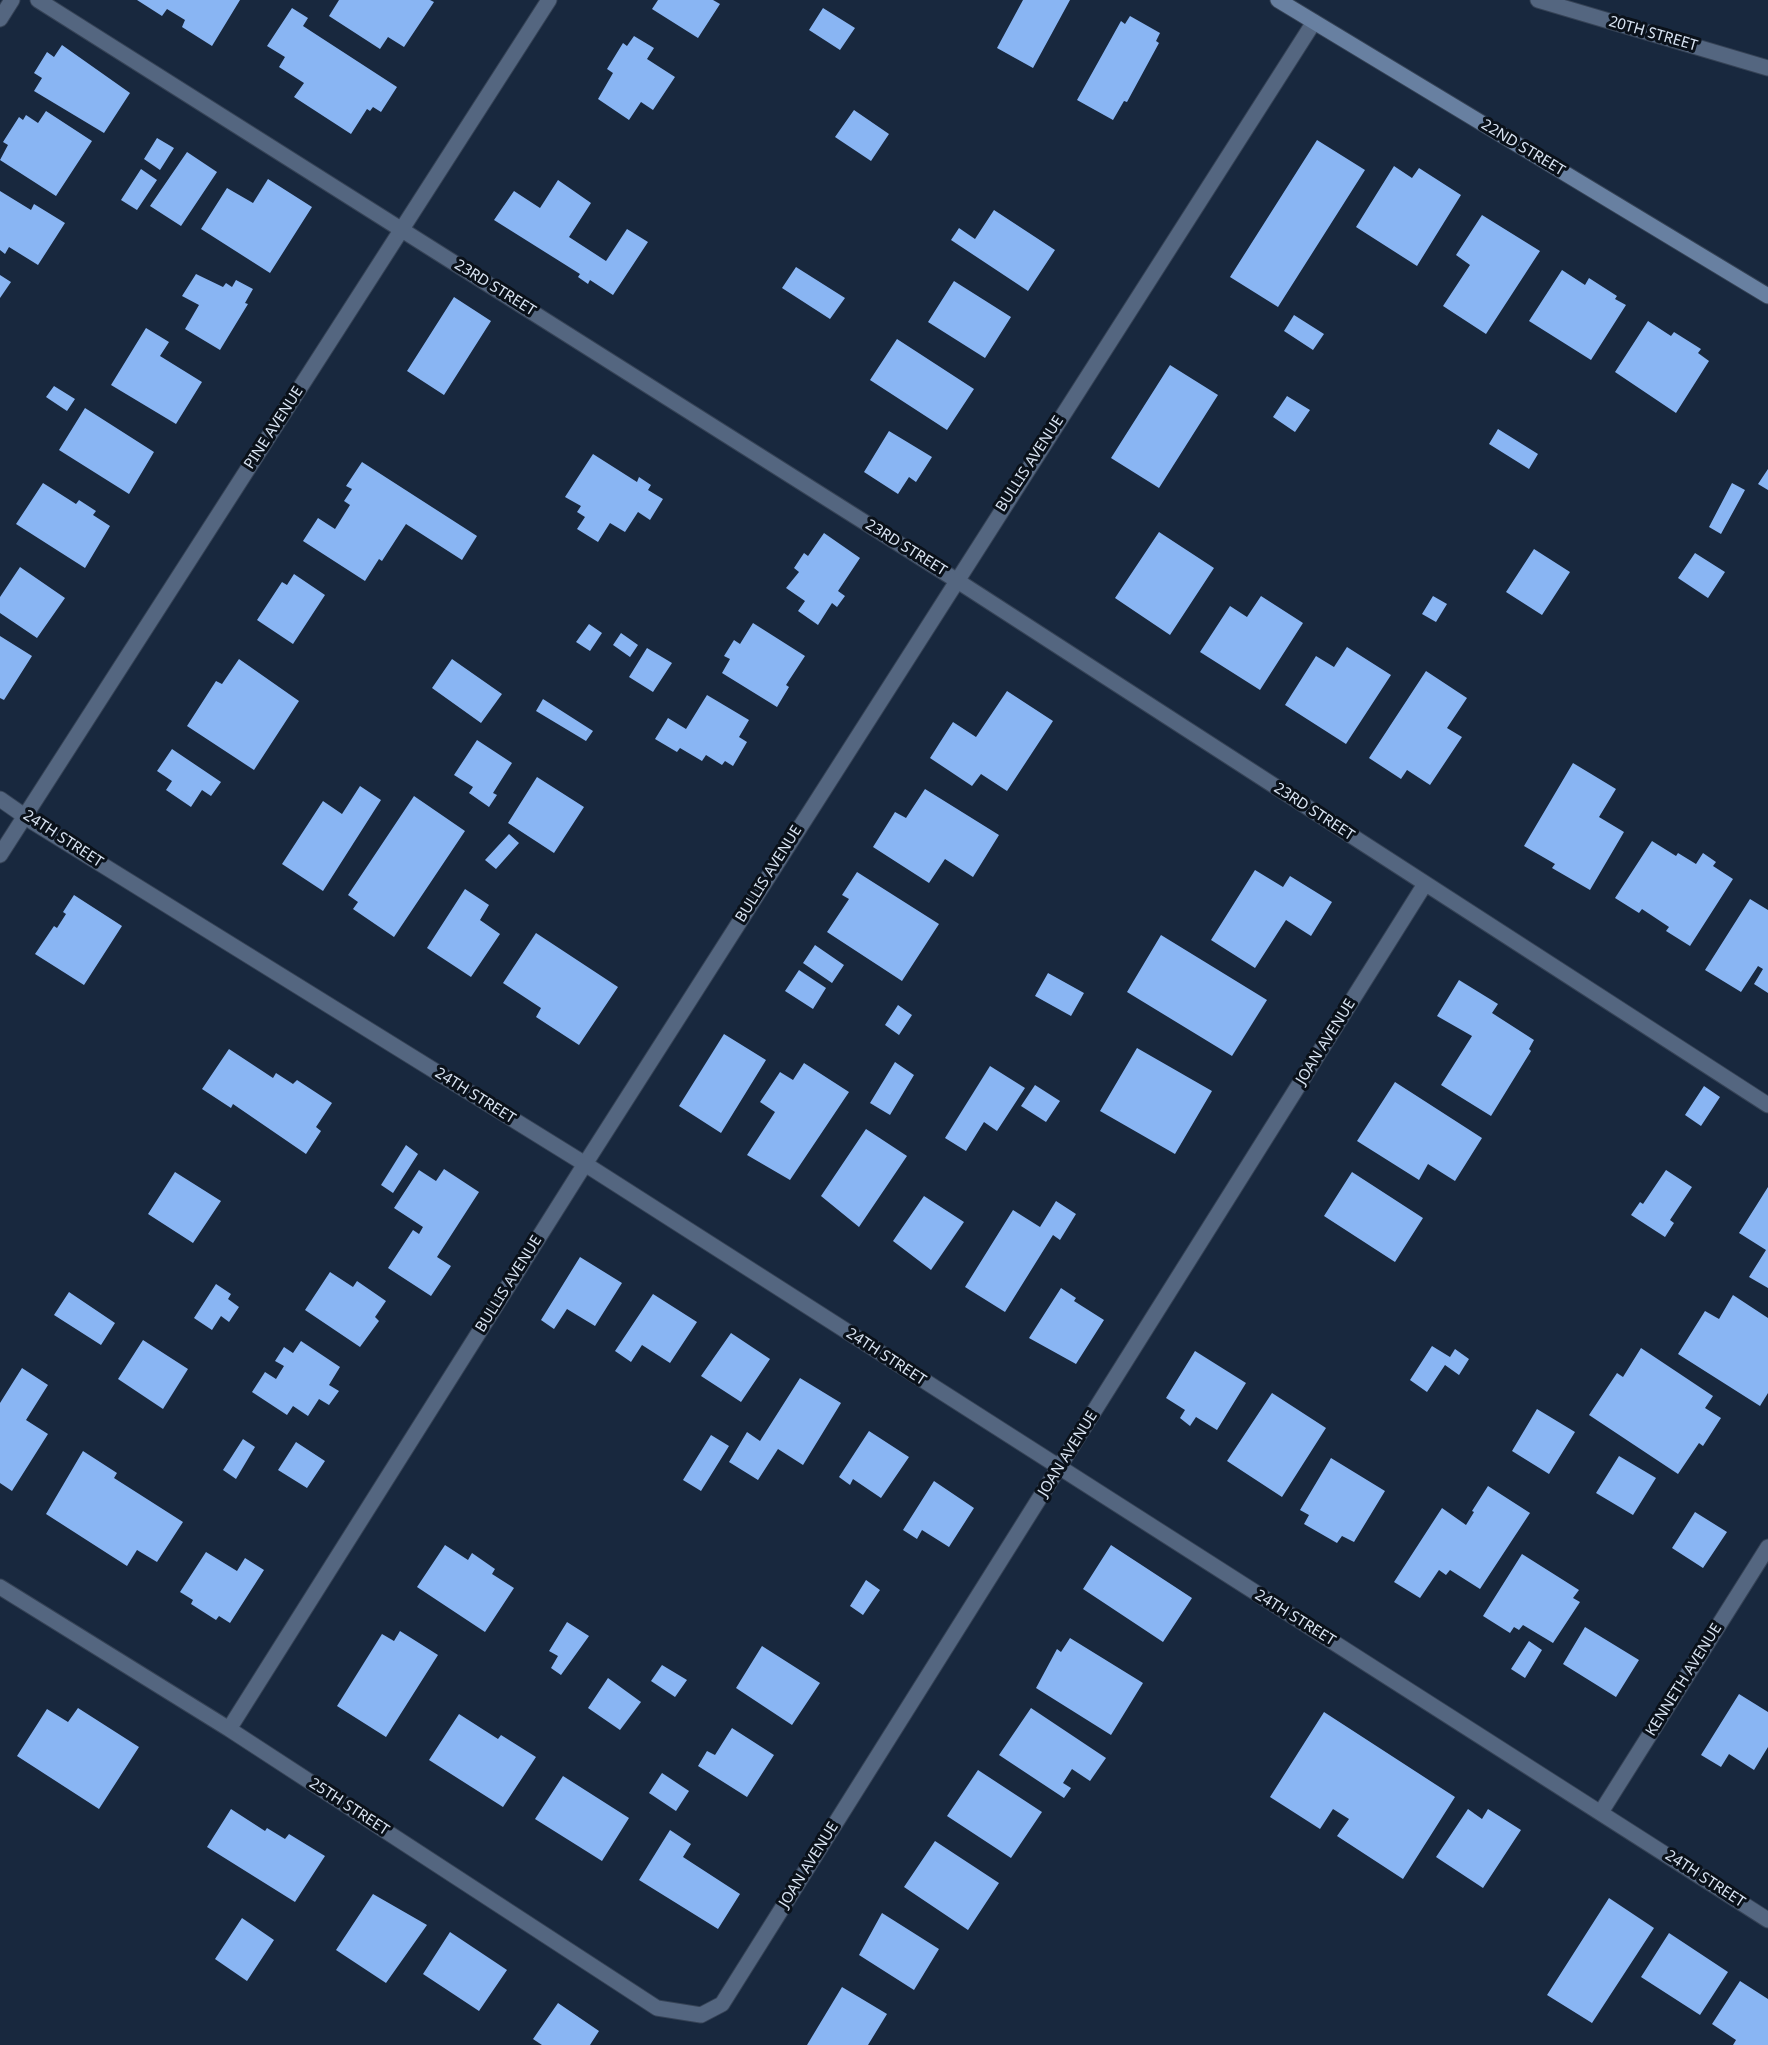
<!DOCTYPE html>
<html>
<head>
<meta charset="utf-8">
<style>
  body { margin:0 }
  canvas { display:block; background:#18283e }
</style>
</head>
<body>
<canvas width="1768" height="2045"></canvas>
<script>
const c = document.querySelector('canvas').getContext('2d');
c.lineJoin = 'round';
function fillPath(path, color) {
  c.fillStyle = color;
  c.fill(path, 'evenodd');
}
function trace(path, color, width, dash) {
  c.strokeStyle = color;
  c.lineWidth = width;
  c.lineCap = dash ? 'butt' : 'round';
  c.setLineDash(dash || []);
  c.stroke(path);
}
function label(font, color, halo, rows, align = 'center') {
  c.font = font + ' "Noto Sans",sans-serif';
  c.lineWidth = 6;
  c.setLineDash([]);
  c.textBaseline = 'middle';
  c.strokeStyle = halo;
  c.fillStyle = color;
  for (const [text, x, y, turn = 0] of rows) {
    c.save();
    c.translate(x, y);
    c.rotate((+turn || 0) * Math.PI / 180);
    c.textAlign = isNaN(turn) ? turn : align;
    if (halo) c.strokeText(text, 0, 0);
    c.fillText(text, 0, 0);
    c.restore();
  }
}
fillPath(new Path2D(`
  M137 0H240L212 46 182 27 185 20 167 9 162 16Z
  M339 0H430L434 2 404 47 388 37 380 49 329 16Z
  M658 0H713L720 4 698 38 652 9Z
  M1023 0H1070L1033 68 997 48Z
  M292 8 308 18 303 26 397 87 381 112 373 107 370 111 367 109 351 134 294 97 304 83 279 67 285 57 267 46Z
  M823 8 855 28 840 50 809 30Z
  M1130 16 1160 33 1156 41 1159 43 1127 102 1124 101 1113 120 1077 100 1121 21 1125 24Z
  M634 36 654 48 647 59 675 77 653 110 641 102 629 120 598 99 613 73 607 69 623 43 627 46Z
  M62 45 130 93 104 133 34 91 42 78 34 73 47 52 54 57Z
  M854 110 889 134 871 161 835 137Z
  M46 111 92 141 56 196 0 160 8 145 3 142 19 117 23 120 26 115 38 123Z
  M157 138 174 148 160 170 144 159Z
  M1317 140 1365 170 1278 307 1230 277Z
  M187 152 217 172 181 226 150 206Z
  M1394 166 1412 178 1419 168 1461 195 1417 266 1356 227Z
  M141 169 157 180 137 210 121 200Z
  M268 179 312 207 270 273 201 229 227 188 253 203Z
  M558 180 591 203 569 237 606 261 627 229 648 242 613 295 590 280 588 284 578 277 580 274 494 220 514 191 540 208Z
  M0 191 31 210 34 204 65 223 38 265 9 247 5 254 0 250Z
  M994 210 1055 250 1028 291 951 240 959 228 975 239Z
  M1482 215 1540 251 1486 334 1443 306 1470 265 1456 255Z
  M796 267 845 298 830 319 782 288Z
  M1562 270 1585 285 1589 278 1617 296 1615 299 1626 305 1591 360 1529 321Z
  M196 274 223 287 226 283 232 287 236 280 253 289 245 303 248 304 220 350 185 329 199 305 182 296Z
  M0 275 11 282 0 298Z
  M954 281 1011 317 985 358 928 322Z
  M454 297 491 321 444 395 407 371Z
  M1294 315 1324 334 1313 350 1284 331Z
  M1648 321 1671 336 1674 332 1701 349 1698 353 1709 361 1676 413 1615 372Z
  M146 328 169 342 160 356 202 382 176 424 111 385Z
  M897 339 974 389 947 430 870 380Z
  M1170 365 1218 395 1159 488 1111 458Z
  M54 386 75 399 67 411 46 397Z
  M1287 396 1310 410 1295 432 1273 417Z
  M85 408 154 452 129 494 59 450Z
  M1498 429 1538 454 1529 469 1489 444Z
  M889 431 932 457 916 482 909 477 898 494 864 472Z
  M593 454 637 482 639 477 651 485 648 490 663 499 650 520 638 512 625 532 610 523 598 542 577 529 585 517 577 512 581 506 565 497Z
  M362 462 477 536 462 560 406 524 382 561 379 559 365 581 303 541 318 518 335 529 350 505 344 501 352 489 346 486Z
  M1768 469V490L1758 484Z
  M43 483 76 504 79 500 96 511 93 515 110 526 85 568 16 524Z
  M1732 483 1745 490 1721 534 1709 527Z
  M1159 532 1214 568 1170 635 1115 598Z
  M824 533 860 558 838 591 845 596 837 607 832 603 818 625 798 611 805 601 786 588 799 572 794 568 804 553 808 556Z
  M1534 549 1570 572 1542 615 1506 592Z
  M1695 553 1725 572 1708 598 1678 578Z
  M20 567 65 598 37 638 0 613V597Z
  M294 574 325 595 293 644 257 620 282 582 287 585Z
  M1261 596 1303 623 1260 690 1200 652 1230 606 1247 617Z
  M1433 596 1447 604 1436 622 1422 614Z
  M753 623 805 656 786 685 789 687 777 707 722 673 730 659 724 656 734 640 740 644Z
  M589 624 602 633 590 651 576 642Z
  M621 633 638 645 630 657 613 645Z
  M0 636 32 656 4 700 0 698Z
  M1347 647 1391 675 1346 744 1285 705 1316 656 1334 667Z
  M647 648 672 663 653 692 629 677Z
  M239 659 299 701 254 770 187 726 216 681 222 684Z
  M452 659 502 694 481 723 432 688Z
  M1426 671 1467 698 1447 728 1462 737 1430 785 1407 770 1401 779 1369 758Z
  M1007 691 1053 721 1007 791 981 774 972 786 930 758 953 722 976 737Z
  M707 695 749 720 739 737 747 742 733 766 725 761 722 765 706 755 702 761 680 748 677 752 655 739 668 718 686 729Z
  M543 699 593 731 586 741 536 711Z
  M477 740 512 763 493 793 497 795 489 807 469 793 473 787 454 775Z
  M172 749 221 782 211 796 202 790 191 807 166 790 172 781 157 771Z
  M1573 763 1616 789 1599 817 1624 832 1590 890 1552 868 1555 864 1524 846Z
  M537 777 584 807 554 853 508 823Z
  M360 786 381 800 323 891 282 864 323 801 342 814Z
  M925 789 999 835 973 877 945 859 929 883 873 847 895 812 906 818Z
  M414 796 465 831 394 937 353 909 358 902 348 895Z
  M509 834 519 843 496 869 485 860Z
  M1652 841 1676 856 1678 853 1696 864 1703 853 1716 862 1713 866 1733 879 1690 946 1666 931 1669 927 1642 909 1639 913 1615 898Z
  M1255 870 1283 887 1290 876 1332 902 1311 936 1286 920 1255 968 1211 940Z
  M857 872 939 924 902 981 827 932 849 899 842 895Z
  M465 889 489 905 480 920 500 934 471 977 427 948Z
  M74 895 122 926 84 985 35 954 54 926 57 928 66 914 63 912Z
  M1750 899 1768 910V993L1754 984 1763 969 1758 966 1741 992 1705 970Z
  M536 933 618 987 579 1045 536 1017 541 1008 503 983Z
  M1161 935 1267 1000 1232 1056 1127 992Z
  M815 945 844 965 832 983 803 963Z
  M799 970 826 988 813 1009 785 991Z
  M1048 973 1084 993 1071 1016 1035 996Z
  M1459 980 1498 1004 1492 1013 1534 1040 1529 1049 1531 1051 1491 1116 1441 1085 1472 1036 1437 1016Z
  M898 1005 912 1015 899 1035 885 1025Z
  M724 1034 766 1060 721 1133 679 1106Z
  M1137 1048 1212 1091 1175 1154 1100 1111Z
  M229 1049 273 1078 276 1073 293 1084 297 1080 332 1103 316 1127 321 1131 306 1154 233 1104 231 1108 202 1089Z
  M895 1062 914 1075 890 1115 870 1103Z
  M804 1063 849 1092 790 1180 747 1155 775 1112 760 1102 780 1072 793 1080Z
  M990 1066 1025 1088 997 1131 984 1122 966 1151 945 1138Z
  M1395 1082 1482 1138 1455 1181 1428 1164 1419 1180 1357 1141Z
  M1035 1085 1060 1101 1046 1122 1021 1106Z
  M1704 1086 1720 1097 1701 1126 1685 1115Z
  M866 1129 907 1156 859 1227 821 1196Z
  M406 1145 418 1154 393 1193 381 1185Z
  M444 1169 479 1192 437 1257 451 1266 431 1296 388 1268 413 1230 419 1234 423 1227 394 1208 419 1170 436 1181Z
  M1666 1170 1692 1187 1670 1220 1674 1223 1665 1237 1631 1215 1640 1202 1643 1204Z
  M175 1172 221 1201 193 1243 148 1214Z
  M1352 1172 1423 1218 1395 1262 1324 1216Z
  M1768 1187V1288L1749 1277 1766 1250 1739 1233Z
  M924 1196 964 1222 931 1270 893 1241Z
  M1056 1201 1076 1214 1060 1240 1053 1235 1005 1312 965 1287 1013 1210 1040 1227Z
  M580 1257 622 1283 595 1326 567 1309 554 1329 541 1320Z
  M330 1272 353 1287 357 1281 386 1301 375 1317 379 1321 360 1347 305 1310Z
  M216 1284 231 1294 228 1299 239 1307 229 1322 221 1316 212 1330 194 1318Z
  M1061 1288 1076 1298 1074 1301 1104 1320 1076 1364 1029 1338Z
  M69 1292 115 1323 101 1345 54 1315Z
  M653 1294 697 1322 670 1363 642 1345 631 1362 615 1351Z
  M1733 1295 1768 1318V1393L1760 1406 1678 1354 1705 1311 1719 1319Z
  M731 1333 770 1359 741 1402 701 1376Z
  M143 1340 188 1369 163 1409 118 1379Z
  M301 1341 340 1367 329 1385 339 1391 329 1405 319 1399 308 1416 293 1406 287 1415 252 1392 265 1372 276 1379 284 1366 275 1361 284 1347 293 1353Z
  M1432 1346 1450 1357 1455 1349 1469 1359 1459 1375 1445 1365 1427 1392 1410 1380Z
  M1641 1348 1713 1396 1705 1408 1721 1418 1703 1446 1699 1443 1678 1474 1589 1415 1617 1373 1623 1377Z
  M1195 1351 1246 1383 1217 1430 1196 1417 1190 1426 1180 1418 1185 1410 1166 1398Z
  M22 1368 48 1385 26 1420 48 1434 12 1491 0 1483V1403Z
  M800 1378 841 1403 803 1465 778 1449 758 1480 729 1462 747 1432 760 1441Z
  M1272 1393 1326 1428 1282 1497 1227 1461Z
  M1537 1409 1575 1432 1549 1474 1512 1451Z
  M869 1431 909 1457 881 1498 853 1479 850 1485 839 1477Z
  M711 1435 729 1446 701 1491 683 1480Z
  M243 1439 255 1447 236 1479 223 1470Z
  M296 1442 325 1461 307 1488 278 1470Z
  M83 1451 117 1473 114 1478 183 1522 157 1562 137 1550 127 1566 46 1514Z
  M1619 1456 1656 1478 1633 1515 1596 1493Z
  M1331 1458 1385 1491 1354 1542 1342 1536 1337 1543 1304 1524 1309 1515 1300 1510Z
  M934 1481 974 1508 949 1547 922 1530 917 1539 903 1530Z
  M1488 1486 1530 1513 1480 1589 1450 1570 1446 1575 1439 1570 1420 1598 1394 1582 1442 1508 1466 1525 1474 1512 1472 1511Z
  M1695 1512 1727 1532 1703 1568 1672 1548Z
  M445 1545 468 1560 472 1553 495 1569 492 1574 514 1588 485 1632 417 1587Z
  M1111 1545 1192 1598 1163 1642 1083 1589Z
  M206 1552 237 1571 245 1558 264 1570 230 1623 219 1616 216 1620 191 1604 193 1600 180 1592Z
  M1522 1554 1579 1590 1573 1598 1580 1602 1553 1643 1523 1625 1519 1630 1514 1627 1510 1633 1483 1616Z
  M866 1580 880 1590 863 1615 850 1606Z
  M567 1622 589 1636 561 1675 551 1668 558 1656 549 1651Z
  M1585 1627 1639 1660 1616 1697 1563 1664Z
  M400 1631 438 1655 386 1737 337 1706 382 1634 394 1641Z
  M1070 1638 1143 1683 1111 1735 1036 1688 1057 1649 1061 1652Z
  M1529 1641 1542 1650 1525 1678 1511 1669Z
  M762 1646 820 1683 792 1725 736 1688Z
  M662 1665 687 1680 675 1697 651 1681Z
  M608 1678 641 1702 620 1730 588 1708Z
  M1739 1694 1768 1712V1747L1754 1770 1729 1754 1721 1767 1701 1755Z
  M78 1708 139 1747 99 1809 17 1756 47 1709 68 1722Z
  M1031 1708 1106 1758 1090 1781 1072 1769 1063 1783 1071 1788 1064 1798 999 1755Z
  M1324 1712 1455 1797 1403 1879 1337 1836 1349 1819 1333 1809 1320 1829 1270 1797Z
  M459 1714 498 1739 501 1735 536 1757 503 1807 429 1760Z
  M732 1728 774 1755 747 1797 698 1766 707 1751 715 1755Z
  M978 1770 1042 1812 1011 1858 947 1816Z
  M662 1773 689 1791 676 1811 649 1793Z
  M563 1776 629 1818 602 1861 535 1819Z
  M231 1809 265 1831 267 1828 285 1839 289 1834 325 1856 295 1902 207 1847Z
  M1468 1809 1482 1819 1488 1809 1521 1830 1483 1888 1436 1857Z
  M670 1830 691 1844 683 1857 740 1894 718 1929 639 1880Z
  M935 1841 999 1883 968 1930 904 1887Z
  M373 1894 427 1925 386 1983 336 1950Z
  M1609 1898 1654 1928 1592 2023 1547 1995Z
  M882 1913 939 1949 914 1990 859 1955Z
  M242 1918 274 1940 247 1981 215 1959Z
  M450 1932 507 1970 479 2011 423 1974Z
  M1669 1933 1728 1972 1700 2015 1641 1977Z
  M1740 1981 1768 1999V2045H1733L1736 2040 1712 2024Z
  M842 1987 887 2014 868 2045H807Z
  M558 2003 599 2031 590 2045H542L533 2039Z`), '#89b5f3');
const street = new Path2D(`
  M38 0 956 580 1768 1105
  M1538 0 1768 68
  M0 19 12 0
  M0 799 33 822 585 1164 1768 1920
  M0 855 549 0
  M0 1587 229 1729 657 2008 701 2015 722 2004 1425 884
  M229 1729 585 1164 1314 22
  M1601 1812 1768 1547`);
const secondary = new Path2D(`
  M1278 0 1768 296`);
trace(street, '#364356', 17);
trace(secondary, '#364356', 17);
trace(street, '#546680', 15);
trace(secondary, '#6880a1', 15);
label('15px', '#d9e4f3', '#0a111a', [
  ["20TH STREET",1653,34,16],
  ["22ND STREET",1523,148,31],
  ["23RD STREET",495,288,32],
  ["PINE AVENUE",274,428,-57],
  ["BULLIS AVENUE",1030,464,-57],
  ["23RD STREET",906,548,32],
  ["23RD STREET",1314,812,33],
  ["24TH STREET",63,839,33],
  ["BULLIS AVENUE",769,874,-58],
  ["JOAN AVENUE",1326,1042,-58],
  ["24TH STREET",475,1096,32],
  ["BULLIS AVENUE",509,1284,-58],
  ["24TH STREET",886,1357,33],
  ["JOAN AVENUE",1068,1454,-58],
  ["24TH STREET",1295,1618,32],
  ["KENNETH AVENUE",1684,1680,-58],
  ["25TH STREET",349,1807,33],
  ["JOAN AVENUE",809,1865,-58],
  ["24TH STREET",1705,1879,33]
]);
</script>
</body>
</html>
